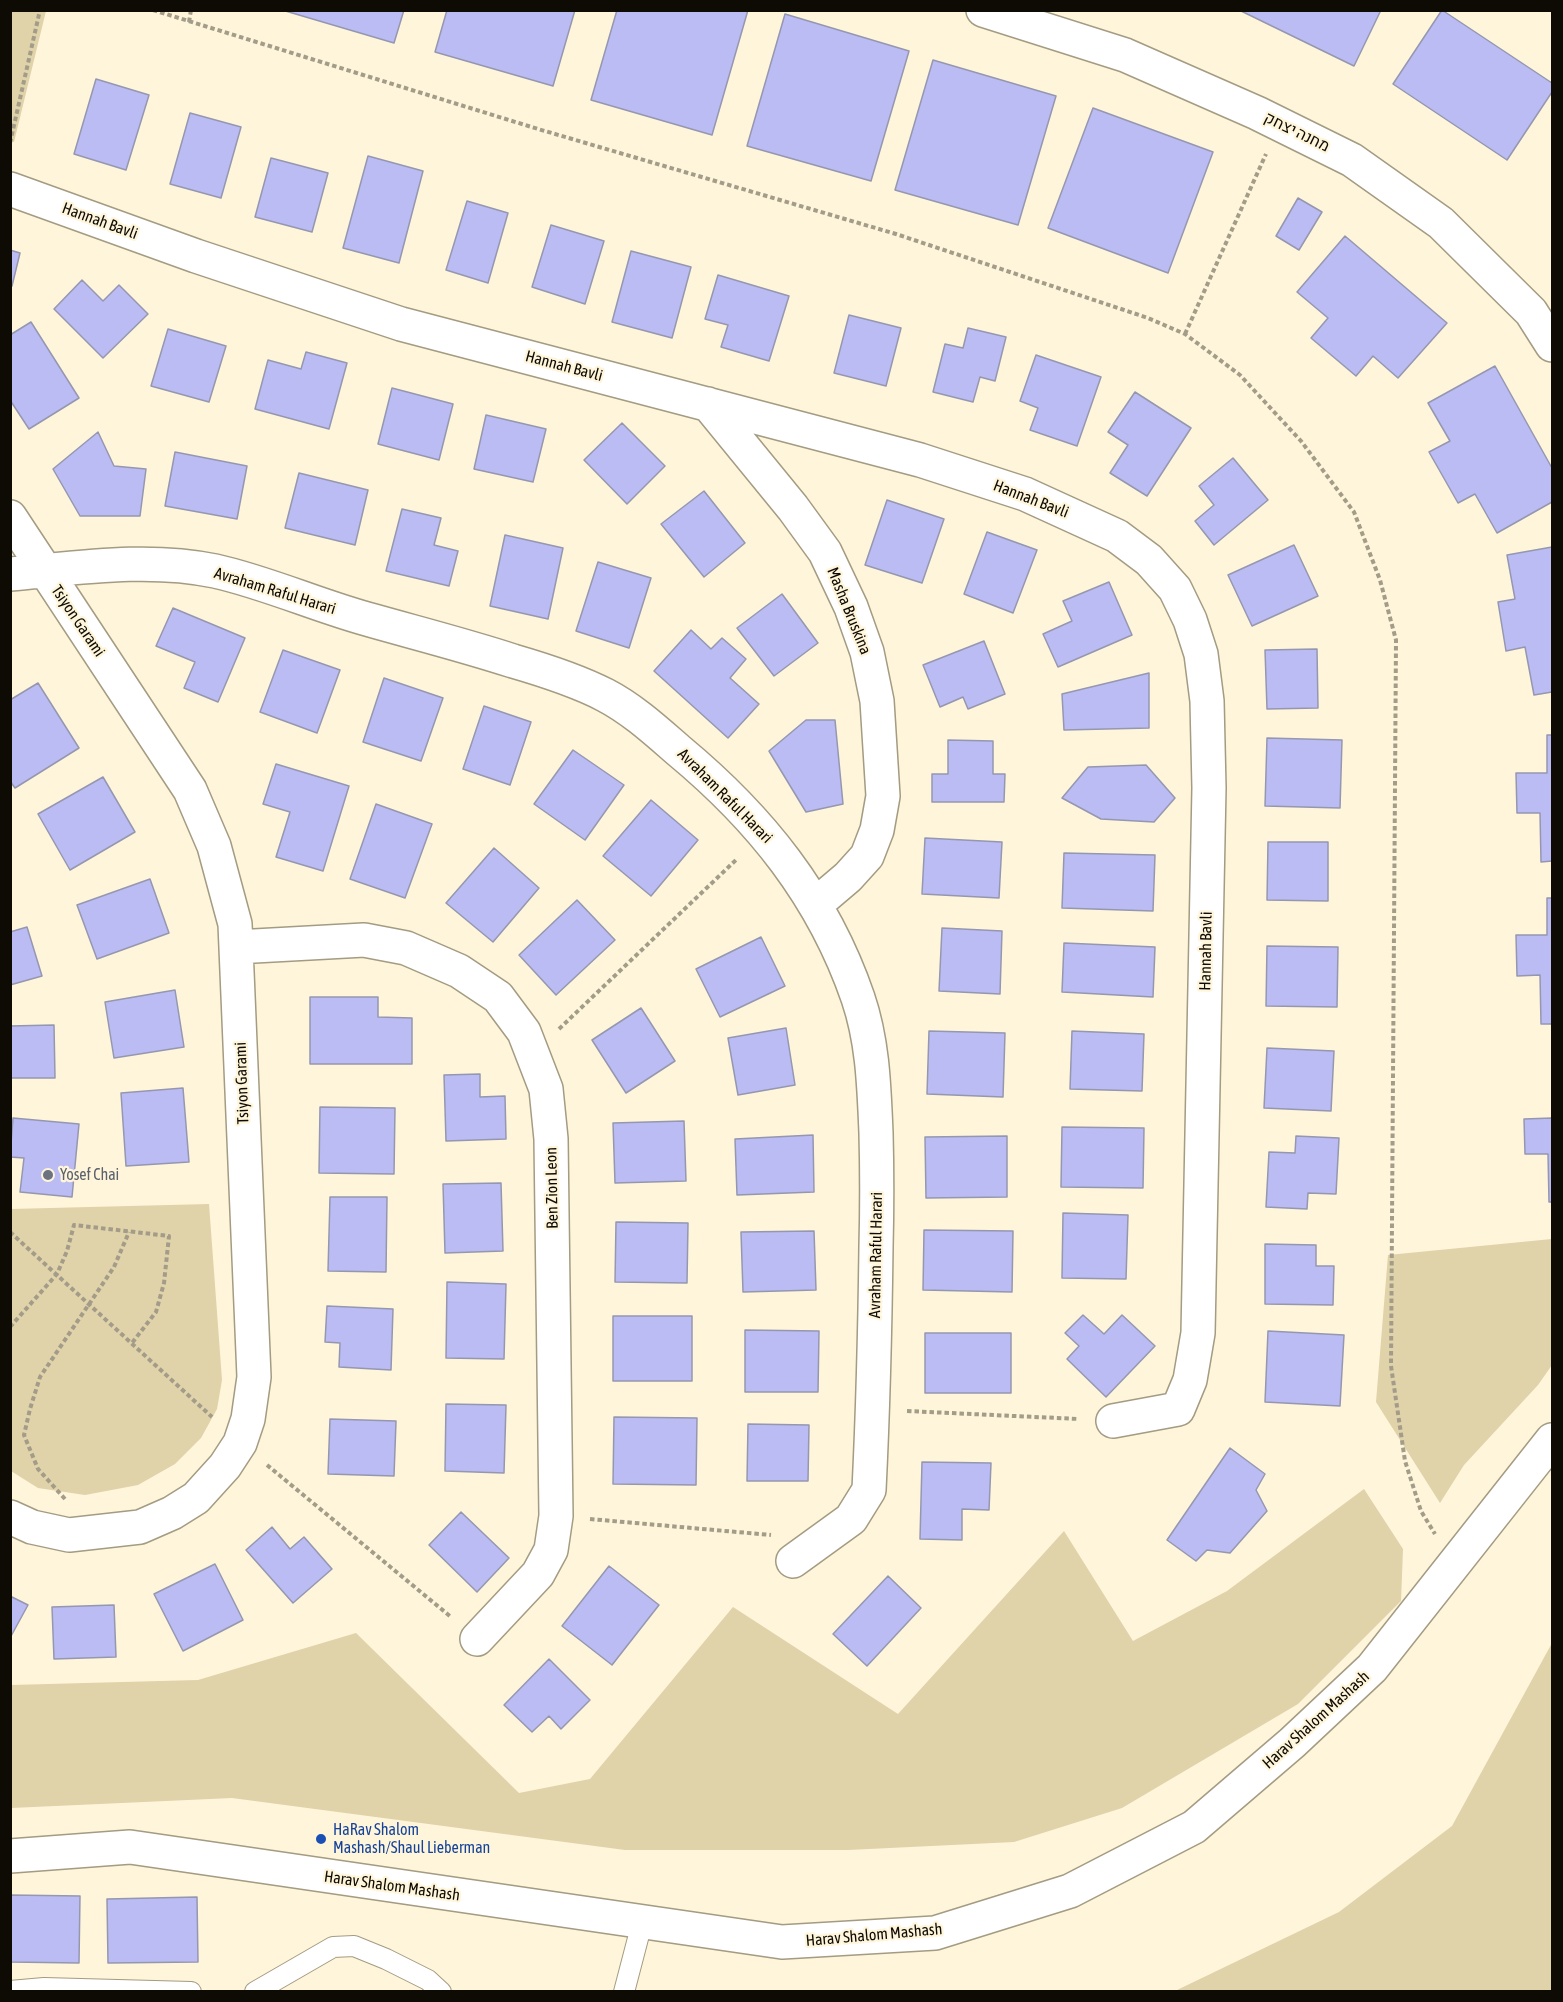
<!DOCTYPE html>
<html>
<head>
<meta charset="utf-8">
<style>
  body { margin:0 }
  #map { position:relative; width:1563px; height:2002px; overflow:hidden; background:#fef5da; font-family:"Asap Condensed",sans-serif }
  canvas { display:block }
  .frame { position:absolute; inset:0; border:12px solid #0e0b04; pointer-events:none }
</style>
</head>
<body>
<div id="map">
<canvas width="1563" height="2002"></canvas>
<div class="frame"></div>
</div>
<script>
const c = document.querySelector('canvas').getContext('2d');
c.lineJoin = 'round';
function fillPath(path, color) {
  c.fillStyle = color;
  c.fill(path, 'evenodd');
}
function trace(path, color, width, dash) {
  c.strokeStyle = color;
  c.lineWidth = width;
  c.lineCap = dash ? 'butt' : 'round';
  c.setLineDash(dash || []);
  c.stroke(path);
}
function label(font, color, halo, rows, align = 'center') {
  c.font = font + ' "Asap Condensed",Heebo,sans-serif';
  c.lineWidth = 4.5;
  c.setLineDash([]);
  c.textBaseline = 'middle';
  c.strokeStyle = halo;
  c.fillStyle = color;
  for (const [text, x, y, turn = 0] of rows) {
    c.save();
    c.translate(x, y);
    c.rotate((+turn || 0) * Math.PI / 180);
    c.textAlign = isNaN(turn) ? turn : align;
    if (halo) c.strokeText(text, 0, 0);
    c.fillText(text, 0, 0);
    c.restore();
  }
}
fillPath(new Path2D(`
  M11 10 46 11 14 142 10 141Z
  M209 1204 222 1380 217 1409 201 1438 175 1464 138 1485 85 1495 38 1488 11 1471V1209Z
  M1552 1239V1365L1538 1385 1464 1465 1440 1503 1376 1402 1388 1255Z
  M1364 1489 1403 1549 1401 1601 1298 1704 1122 1808 1014 1842 848 1850H625L232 1798 11 1808V1685L198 1680 356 1633 519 1793 590 1779 733 1607 898 1714 1064 1531 1133 1641 1227 1591Z
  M1552 1643V1991H1175L1339 1912 1452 1826Z`), '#e0d2a9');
const building = new Path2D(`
  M282 10H404L394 43Z
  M447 10H575L553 86 435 52Z
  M617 10H748L712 135 591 100Z
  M1239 10H1381L1354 66Z
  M1442 10 1552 83V92L1507 160 1393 84Z
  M785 14 909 51 871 181 747 146Z
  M933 60 1056 96 1018 225 895 190Z
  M96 79 149 95 126 170 74 154Z
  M1093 108 1213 152 1168 273 1048 228Z
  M190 113 241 127 221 198 170 184Z
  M368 156 423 171 399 263 343 248Z
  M271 158 328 173 312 232 255 217Z
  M1298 198 1322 212 1299 250 1276 236Z
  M467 201 508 213 488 283 446 270Z
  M551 225 604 241 585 304 532 287Z
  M1345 236 1447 323 1398 378 1373 356 1356 376 1311 338 1328 318 1297 292Z
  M10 250 20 253 12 286H10Z
  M631 251 691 267 672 338 612 322Z
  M718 275 789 296 769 361 721 347 728 325 705 319Z
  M82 280 103 301 119 285 148 314 103 358 54 309Z
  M849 315 901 328 886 386 834 373Z
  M31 322 79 398 29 429 10 400V335Z
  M968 328 1006 337 995 381 980 377 973 402 933 392 945 344 963 348Z
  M168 329 226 346 209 402 151 386Z
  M306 352 347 363 329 429 255 409 268 360 301 369Z
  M1036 355 1101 377 1077 446 1030 430 1038 408 1020 401Z
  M1495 366 1552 468V502L1497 533 1475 494 1458 503 1429 452 1450 441 1428 403Z
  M392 388 453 404 439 460 378 444Z
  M1135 392 1191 428 1147 496 1110 473 1128 445 1108 432Z
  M486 415 546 429 533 482 474 469Z
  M622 423 665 466 627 504 584 460Z
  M98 432 114 466 146 469 140 516H80L53 469Z
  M175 452 247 466 237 519 165 506Z
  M1233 458 1268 500 1214 545 1195 521 1214 505 1199 486Z
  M299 473 368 490 355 545 285 528Z
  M704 491 745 543 704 577 661 524Z
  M887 500 944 519 922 583 865 565Z
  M402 509 441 518 434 545 458 551 449 586 386 571Z
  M987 532 1037 550 1013 613 964 594Z
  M505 535 563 548 548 619 490 606Z
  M1294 545 1318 596 1252 626 1228 575Z
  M1552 547V692L1534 695 1525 647 1506 651 1498 602 1515 599 1507 555Z
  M598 562 651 578 629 648 576 631Z
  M1109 582 1132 635 1058 667 1043 634 1072 621 1063 601Z
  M782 594 818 643 774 676 737 628Z
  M173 608 245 638 218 702 184 688 195 662 156 646Z
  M691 630 711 649 722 638 746 659 730 678 759 704 728 738 654 671Z
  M984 641 1005 694 968 709 963 697 940 707 923 665Z
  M1317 649 1318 708 1267 709 1265 650Z
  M283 650 340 670 317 733 260 712Z
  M1149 673V728L1064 730 1062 694Z
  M384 678 443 698 421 761 363 742Z
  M38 683 79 748 15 788 10 781V700Z
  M484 706 531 722 510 785 463 769Z
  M806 720H835L843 804 806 812 769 751Z
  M1547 735H1552V861L1541 862 1540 813H1517L1516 773H1547Z
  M1267 738 1342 740 1340 808 1265 806Z
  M948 740 993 741V774H1005L1004 802H932V774H948Z
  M573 750 624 785 585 840 534 804Z
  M276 764 349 786 323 871 276 857 290 812 263 804Z
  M1146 765 1175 798 1154 822 1101 819 1062 798 1088 767Z
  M103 777 135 832 70 870 38 814Z
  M651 800 698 840 651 896 603 856Z
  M376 804 432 824 405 898 350 879Z
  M925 838 1002 842 999 898 922 894Z
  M1268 842H1328V901L1267 900Z
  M494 848 539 888 493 942 446 903Z
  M1064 853 1155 855 1153 911 1062 908Z
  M150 879 169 933 97 959 77 905Z
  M1547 898H1552V1024H1541L1540 975 1517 976 1516 935H1547Z
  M577 900 615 940 556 995 519 955Z
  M27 927 42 976 10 985V932Z
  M942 928 1002 931 1000 994 939 991Z
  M761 937 785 986 720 1017 696 969Z
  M1064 943 1155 947 1153 997 1062 992Z
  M1267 946 1338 947 1337 1007 1266 1006Z
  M175 990 184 1047 114 1058 105 1002Z
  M310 997H378V1017L412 1018V1064H310Z
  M641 1008 675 1061 626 1093 592 1040Z
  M54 1025 55 1078H10V1026Z
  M786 1028 795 1085 738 1095 728 1038Z
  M929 1031 1005 1033 1003 1097 927 1094Z
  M1072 1031 1144 1034 1142 1091 1070 1089Z
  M1267 1048 1334 1051 1331 1111 1264 1108Z
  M480 1074V1097L505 1096 506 1139 446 1141 444 1075Z
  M183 1088 189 1162 126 1166 121 1093Z
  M320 1107 395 1108 394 1174 319 1173Z
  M13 1118 79 1124 72 1197 20 1192 24 1158 10 1157Z
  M1552 1118V1202H1549L1548 1154H1525L1524 1119Z
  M684 1121 686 1181 615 1183 613 1123Z
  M1062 1127 1144 1128 1143 1188 1061 1187Z
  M813 1135 814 1192 737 1195 735 1139Z
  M1007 1136V1197L926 1198 925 1137Z
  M1296 1136 1339 1138 1336 1194 1308 1193 1307 1209 1266 1207 1269 1152 1295 1153Z
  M501 1183 503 1251 445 1253 443 1184Z
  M330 1197H387L386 1272 328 1271Z
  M1063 1213 1128 1215 1126 1279 1062 1278Z
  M616 1222 688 1223 687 1283 615 1282Z
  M924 1230 1013 1231 1012 1292 923 1290Z
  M814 1231 816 1290 743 1292 741 1232Z
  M1265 1244 1316 1245V1266H1334L1333 1305 1265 1304Z
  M447 1282 506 1284 504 1359 446 1358Z
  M327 1306 393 1309 391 1370 339 1367 340 1343 325 1342Z
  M1083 1315 1104 1334 1122 1315 1155 1346 1106 1397 1067 1359 1079 1346 1065 1333Z
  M613 1316H692V1381H613Z
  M745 1330 819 1331 818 1392H745Z
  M1268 1331 1344 1335 1340 1406 1265 1402Z
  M925 1333H1011V1393H925Z
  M446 1404 506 1405 504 1473 445 1471Z
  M614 1417 697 1418 696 1485 613 1484Z
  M330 1419 396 1421 394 1476 328 1474Z
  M748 1424 809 1425 808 1481H747Z
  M1230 1448 1265 1474 1256 1490 1267 1511 1230 1553 1207 1550 1196 1561 1167 1540Z
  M922 1462 991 1463 989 1510 962 1509V1540L920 1539Z
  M461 1512 509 1558 477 1592 429 1545Z
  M272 1527 290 1549 304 1537 332 1569 293 1603 246 1550Z
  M215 1564 243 1620 183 1651 154 1594Z
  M609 1566 659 1605 612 1665 562 1626Z
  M888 1576 921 1608 867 1666 833 1634Z
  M10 1596 28 1605 10 1638Z
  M114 1605 116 1657 54 1659 52 1607Z
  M549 1659 590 1700 561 1729 549 1716 532 1732 504 1705Z
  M10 1895 80 1896 79 1963 10 1962Z
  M197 1897 198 1962 108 1963 107 1899Z`);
fillPath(building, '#babcf3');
trace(building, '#9597b0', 1.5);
const lane = new Path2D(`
  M10 1991 44 1988 191 1992
  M255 1992 333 1947 354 1946 386 1959 428 1980 441 1992
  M624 1992 642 1923`);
const street = new Path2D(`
  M983 10 1125 55 1257 113 1352 160 1441 223 1531 312 1552 345
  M10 189 196 256 401 324 920 460 1025 494 1117 536 1149 560 1175 589 1190 620 1201 654 1207 701 1209 788 1198 1333 1190 1380 1178 1409 1113 1421
  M708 404 793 508 825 552 851 607 867 652 877 701 883 796 877 830 867 856 848 877 815 905
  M10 517 190 790 214 846 235 924 254 1377 248 1419 240 1443 225 1466 196 1498 172 1513 140 1527 69 1535 32 1527 10 1517
  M10 574C78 568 148 557 215 571 269 583 320 607 374 621 420 634 467 646 513 661 544 670 576 680 605 695 632 709 655 730 678 750 760 818 823 896 858 998 873 1042 874 1087 876 1133 877 1171 877 1209 876 1247 875 1328 873 1409 869 1490L851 1519 793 1561
  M236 947 364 940 406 948 459 971 498 997 524 1032 546 1089 551 1139 556 1516 551 1550 538 1574 477 1639
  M10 1856 130 1847 782 1942 935 1933 1070 1891 1194 1827 1292 1743 1372 1668 1552 1440`);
trace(lane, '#a39b82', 22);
trace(street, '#a39b82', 36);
trace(new Path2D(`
  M153 10 538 129 896 234 1148 318 1185 334 1240 375 1301 441 1354 512 1380 580 1396 640 1391 1366 1405 1461 1421 1511 1435 1534
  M189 22 191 10
  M10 143 40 10
  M1185 334 1266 154
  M559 1029 738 858
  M10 1232 212 1417
  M10 1327 57 1274 67 1251 74 1225 169 1236 164 1283 156 1312 132 1343
  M907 1411 1079 1419
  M267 1465 451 1617
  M65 1499 38 1469 24 1435 30 1409 40 1377 114 1267 129 1232
  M590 1519 771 1535`), '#a39c89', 4, [4.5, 3]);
trace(lane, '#fff', 20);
trace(street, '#fff', 33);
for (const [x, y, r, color] of [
  [48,1175,6,"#6b7280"],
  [321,1839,6,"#1a4fb4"]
]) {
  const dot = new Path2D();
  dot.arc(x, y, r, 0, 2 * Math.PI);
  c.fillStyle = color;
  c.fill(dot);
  trace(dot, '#fef5da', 2);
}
label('16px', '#0e0b04', '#fef5da', [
  ["מחנה יצחק",1297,132,26],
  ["Hannah Bavli",100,221,20],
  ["Hannah Bavli",564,366,15],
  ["Hannah Bavli",1031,499,21],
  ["Avraham Raful Harari",275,591,17],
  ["Masha Bruskina",849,611,68],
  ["Tsiyon Garami",78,621,56],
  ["Avraham Raful Harari",725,796,45],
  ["Hannah Bavli",1206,951,-89],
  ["Tsiyon Garami",242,1083,-92],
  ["Ben Zion Leon",552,1188,-91],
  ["Avraham Raful Harari",876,1255,-89],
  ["Harav Shalom Mashash",1316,1720,-42],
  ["Harav Shalom Mashash",392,1886,8],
  ["Harav Shalom Mashash",874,1935,-5]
]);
label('16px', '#5b616d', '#fef5da', [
  ["Yosef Chai",60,1175]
], 'left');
label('16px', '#164399', '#fef5da', [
  ["HaRav Shalom",333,1830],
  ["Mashash/Shaul Lieberman",333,1848]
], 'left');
</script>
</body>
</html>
